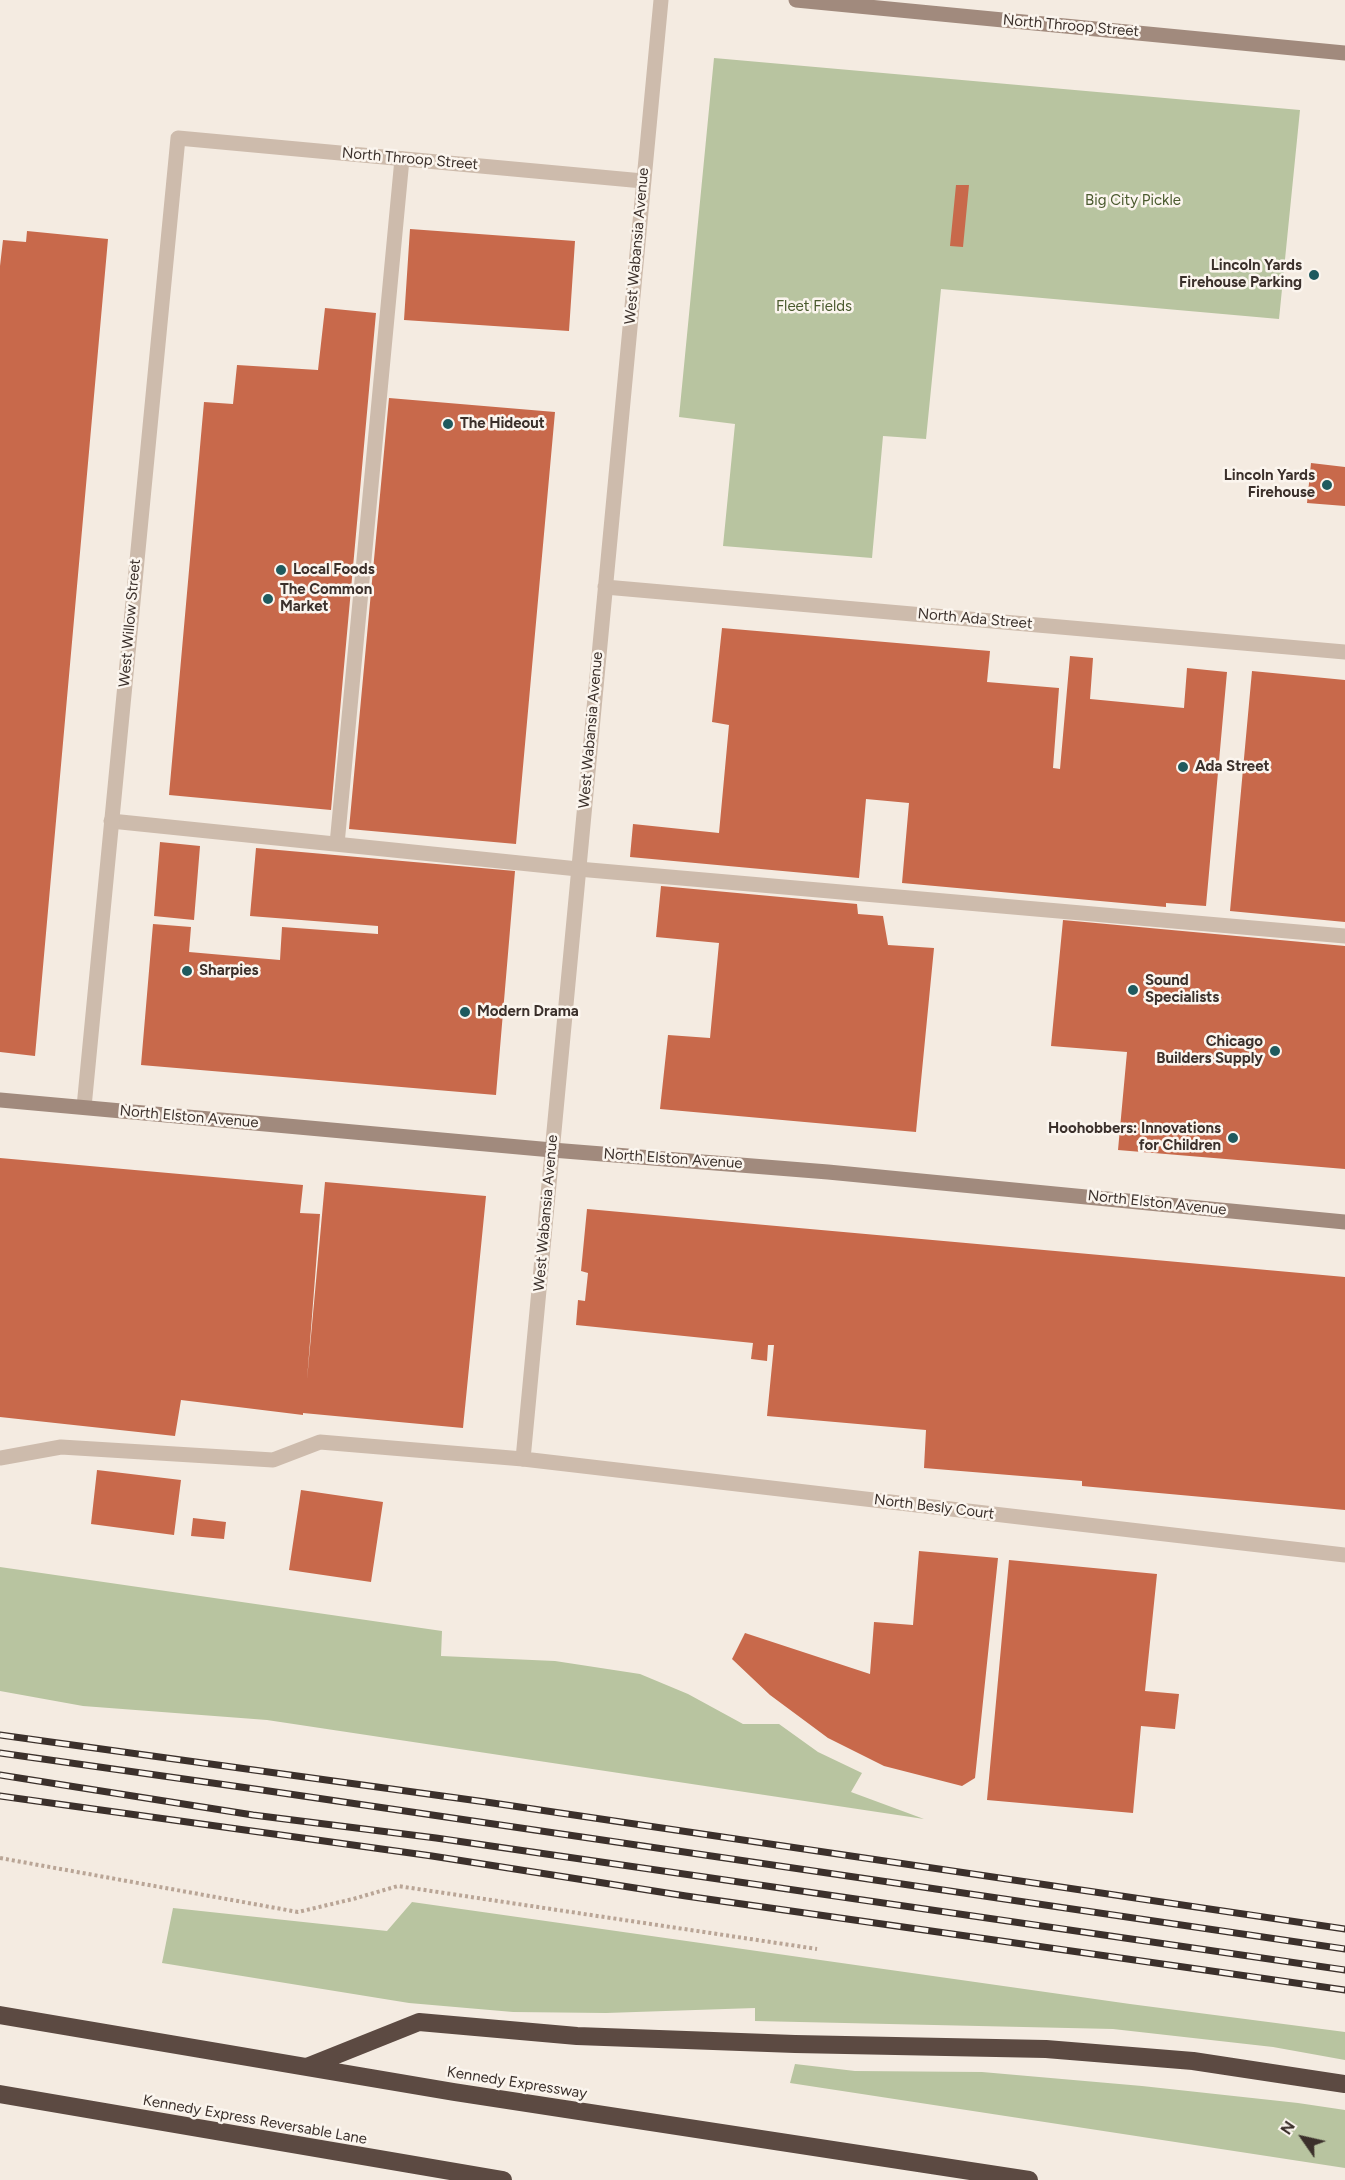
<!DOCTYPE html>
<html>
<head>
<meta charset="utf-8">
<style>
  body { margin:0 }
  #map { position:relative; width:1345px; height:2180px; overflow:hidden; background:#f4ebe1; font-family:Figtree,sans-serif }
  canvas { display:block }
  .north { position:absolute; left:1273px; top:2108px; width:60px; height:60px; -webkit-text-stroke:4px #fbf5ee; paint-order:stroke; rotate:304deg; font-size:16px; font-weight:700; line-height:24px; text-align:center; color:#3b302b }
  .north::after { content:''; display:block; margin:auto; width:21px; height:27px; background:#3b302b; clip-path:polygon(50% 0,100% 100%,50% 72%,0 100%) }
</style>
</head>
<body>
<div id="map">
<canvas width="1345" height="2180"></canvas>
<div class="north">N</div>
</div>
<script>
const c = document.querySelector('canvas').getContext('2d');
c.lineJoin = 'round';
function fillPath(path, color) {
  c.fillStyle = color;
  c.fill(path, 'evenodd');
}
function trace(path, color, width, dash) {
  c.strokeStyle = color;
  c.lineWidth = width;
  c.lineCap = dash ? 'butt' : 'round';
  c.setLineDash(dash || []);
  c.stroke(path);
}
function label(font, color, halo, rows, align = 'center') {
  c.font = font + ' Figtree,sans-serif';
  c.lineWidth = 5;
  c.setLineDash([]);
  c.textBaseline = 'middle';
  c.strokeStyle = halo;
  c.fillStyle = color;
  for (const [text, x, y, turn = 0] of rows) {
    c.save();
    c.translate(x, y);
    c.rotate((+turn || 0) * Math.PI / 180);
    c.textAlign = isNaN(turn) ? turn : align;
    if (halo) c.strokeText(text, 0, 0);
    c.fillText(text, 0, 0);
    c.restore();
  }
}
fillPath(new Path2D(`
  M714 58 1300 110 1279 319 941 289 926 439 883 436 872 558 723 546 735 424 679 417Z
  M0 1567 442 1631 441 1656 555 1661 640 1674 688 1694 743 1724H779L818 1752 862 1773 851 1792 924 1819 267 1720 83 1706 0 1691Z
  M412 1902 1130 2004 1345 2032V2060L1273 2047 1113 2029 755 2021V2008L606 2013 513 2012 409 2003 162 1963 173 1908 387 1931Z
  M795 2064 855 2071 982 2072 1142 2086 1298 2103 1345 2110V2168L790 2083Z`), '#b8c4a0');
fillPath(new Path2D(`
  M956 185H969L963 247 950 246Z
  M410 229 575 241 569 331 404 320Z
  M27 231 108 239 35 1056 0 1052V266L3 240 26 242Z
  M325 308 376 313 331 810 169 795 204 402 233 404 237 365 318 370Z
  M389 398 555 412 516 844 349 829Z
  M1311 463 1345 467V506L1307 503Z
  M722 628 990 651 987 682 1059 688 1053 768 1060 769 1070 656 1093 658 1090 699 1184 708 1187 668 1227 672 1206 906 1166 903V907L902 883 909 803 866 799 859 878 630 857 633 824 719 833 729 725 712 722Z
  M1252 671 1345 680V922L1230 911Z
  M160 842 200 846 194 920 154 916Z
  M256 848 515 871 496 1095 141 1065 153 924 191 927 189 952 280 960 282 927 378 934V926L250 916Z
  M661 886 857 904 858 914 883 916 888 945 934 948 916 1132 660 1109 668 1035 710 1038 719 943 656 937Z
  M1063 920 1345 946V1169L1118 1150 1127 1052 1051 1046Z
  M0 1158 303 1185 300 1213 320 1214 307 1380 325 1182 486 1196 463 1428 303 1413V1415L181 1400 175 1436 0 1417Z
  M587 1209 1345 1277V1510L1082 1486V1481L924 1468 926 1430 767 1416 774 1345H768L767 1361 751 1359 753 1343 576 1325 578 1300 585 1301 588 1273 581 1271Z
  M97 1470 181 1480 174 1535 91 1524Z
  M301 1490 383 1502 371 1582 289 1570Z
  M193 1518 226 1522 224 1539 191 1536Z
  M919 1551 998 1558 975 1778 962 1786 884 1766 828 1738 770 1695 732 1659 745 1633 870 1674 874 1622 913 1625Z
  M1009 1560 1157 1574 1145 1691 1179 1694 1175 1729 1141 1726 1133 1813 987 1800Z`), '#c8694b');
trace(new Path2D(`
  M0 1858 298 1912 353 1899 398 1886 817 1949`), '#b9a596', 4, [3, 3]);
trace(new Path2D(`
  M111 821 578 869 1345 936
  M337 844 402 159
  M0 1458 61 1447 273 1460 320 1442 523 1459`), '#cdbbac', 15);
trace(new Path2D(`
  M661 0 523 1459 1345 1555
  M605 587 1345 652
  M84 1107 178 138 643 181`), '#cdbbac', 15);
trace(new Path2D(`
  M796 0 1345 53
  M0 1100 552 1150 828 1172 1345 1222`), '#a18a7d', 15);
trace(new Path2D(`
  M0 2015 454 2092 1029 2180
  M309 2066 419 2022 577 2036 795 2044 1046 2049 1193 2061 1345 2084
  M0 2094 503 2180`), '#5c4a42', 18);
const rail = new Path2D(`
  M0 1735 486 1802 1345 1929
  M0 1753 262 1790 1345 1949
  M0 1775 253 1815 436 1838 1345 1970
  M0 1796 432 1856 686 1896 1345 1990`);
trace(rail, '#3b302b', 7);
trace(rail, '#fbf5ee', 4.5, [14]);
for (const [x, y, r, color] of [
  [1314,275,6,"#1f5a5e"],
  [448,424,6,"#1f5a5e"],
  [1327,485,6,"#1f5a5e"],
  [281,570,6,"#1f5a5e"],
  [268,599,6,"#1f5a5e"],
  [1183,767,6,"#1f5a5e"],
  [187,971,6,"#1f5a5e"],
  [1133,990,6,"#1f5a5e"],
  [465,1012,6,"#1f5a5e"],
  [1275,1051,6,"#1f5a5e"],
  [1233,1138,6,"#1f5a5e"]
]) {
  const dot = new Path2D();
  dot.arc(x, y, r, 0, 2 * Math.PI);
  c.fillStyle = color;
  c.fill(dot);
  trace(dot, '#fbf5ee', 2);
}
label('15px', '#3b302b', '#fbf5ee', [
  ["North Throop Street",1071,26,5],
  ["North Throop Street",410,159,5],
  ["West Wabansia Avenue",637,246,-85],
  ["North Ada Street",975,619,5],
  ["West Willow Street",130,623,-85],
  ["West Wabansia Avenue",591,730,-85],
  ["North Elston Avenue",189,1117,5],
  ["North Elston Avenue",673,1159,4],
  ["North Elston Avenue",1157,1203,6],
  ["West Wabansia Avenue",546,1213,-85],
  ["North Besly Court",934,1507,7],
  ["Kennedy Expressway",517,2083,9],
  ["Kennedy Express Reversable Lane",255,2120,10]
]);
label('15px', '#4a5a2e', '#fbf5ee', [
  ["Big City Pickle",1133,201],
  ["Fleet Fields",814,307]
]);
label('bold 15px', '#3b302b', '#fbf5ee', [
  ["Lincoln Yards",1302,266,"right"],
  ["Firehouse Parking",1302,283,"right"],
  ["The Hideout",460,424],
  ["Lincoln Yards",1315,476,"right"],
  ["Firehouse",1315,493,"right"],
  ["Local Foods",293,570],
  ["The Common",280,590],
  ["Market",280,607],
  ["Ada Street",1195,767],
  ["Sharpies",199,971],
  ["Sound",1145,981],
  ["Specialists",1145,998],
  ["Modern Drama",477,1012],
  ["Chicago",1263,1042,"right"],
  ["Builders Supply",1263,1059,"right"],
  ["Hoohobbers: Innovations",1221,1129,"right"],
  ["for Children",1221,1146,"right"]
], 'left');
</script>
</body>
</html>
